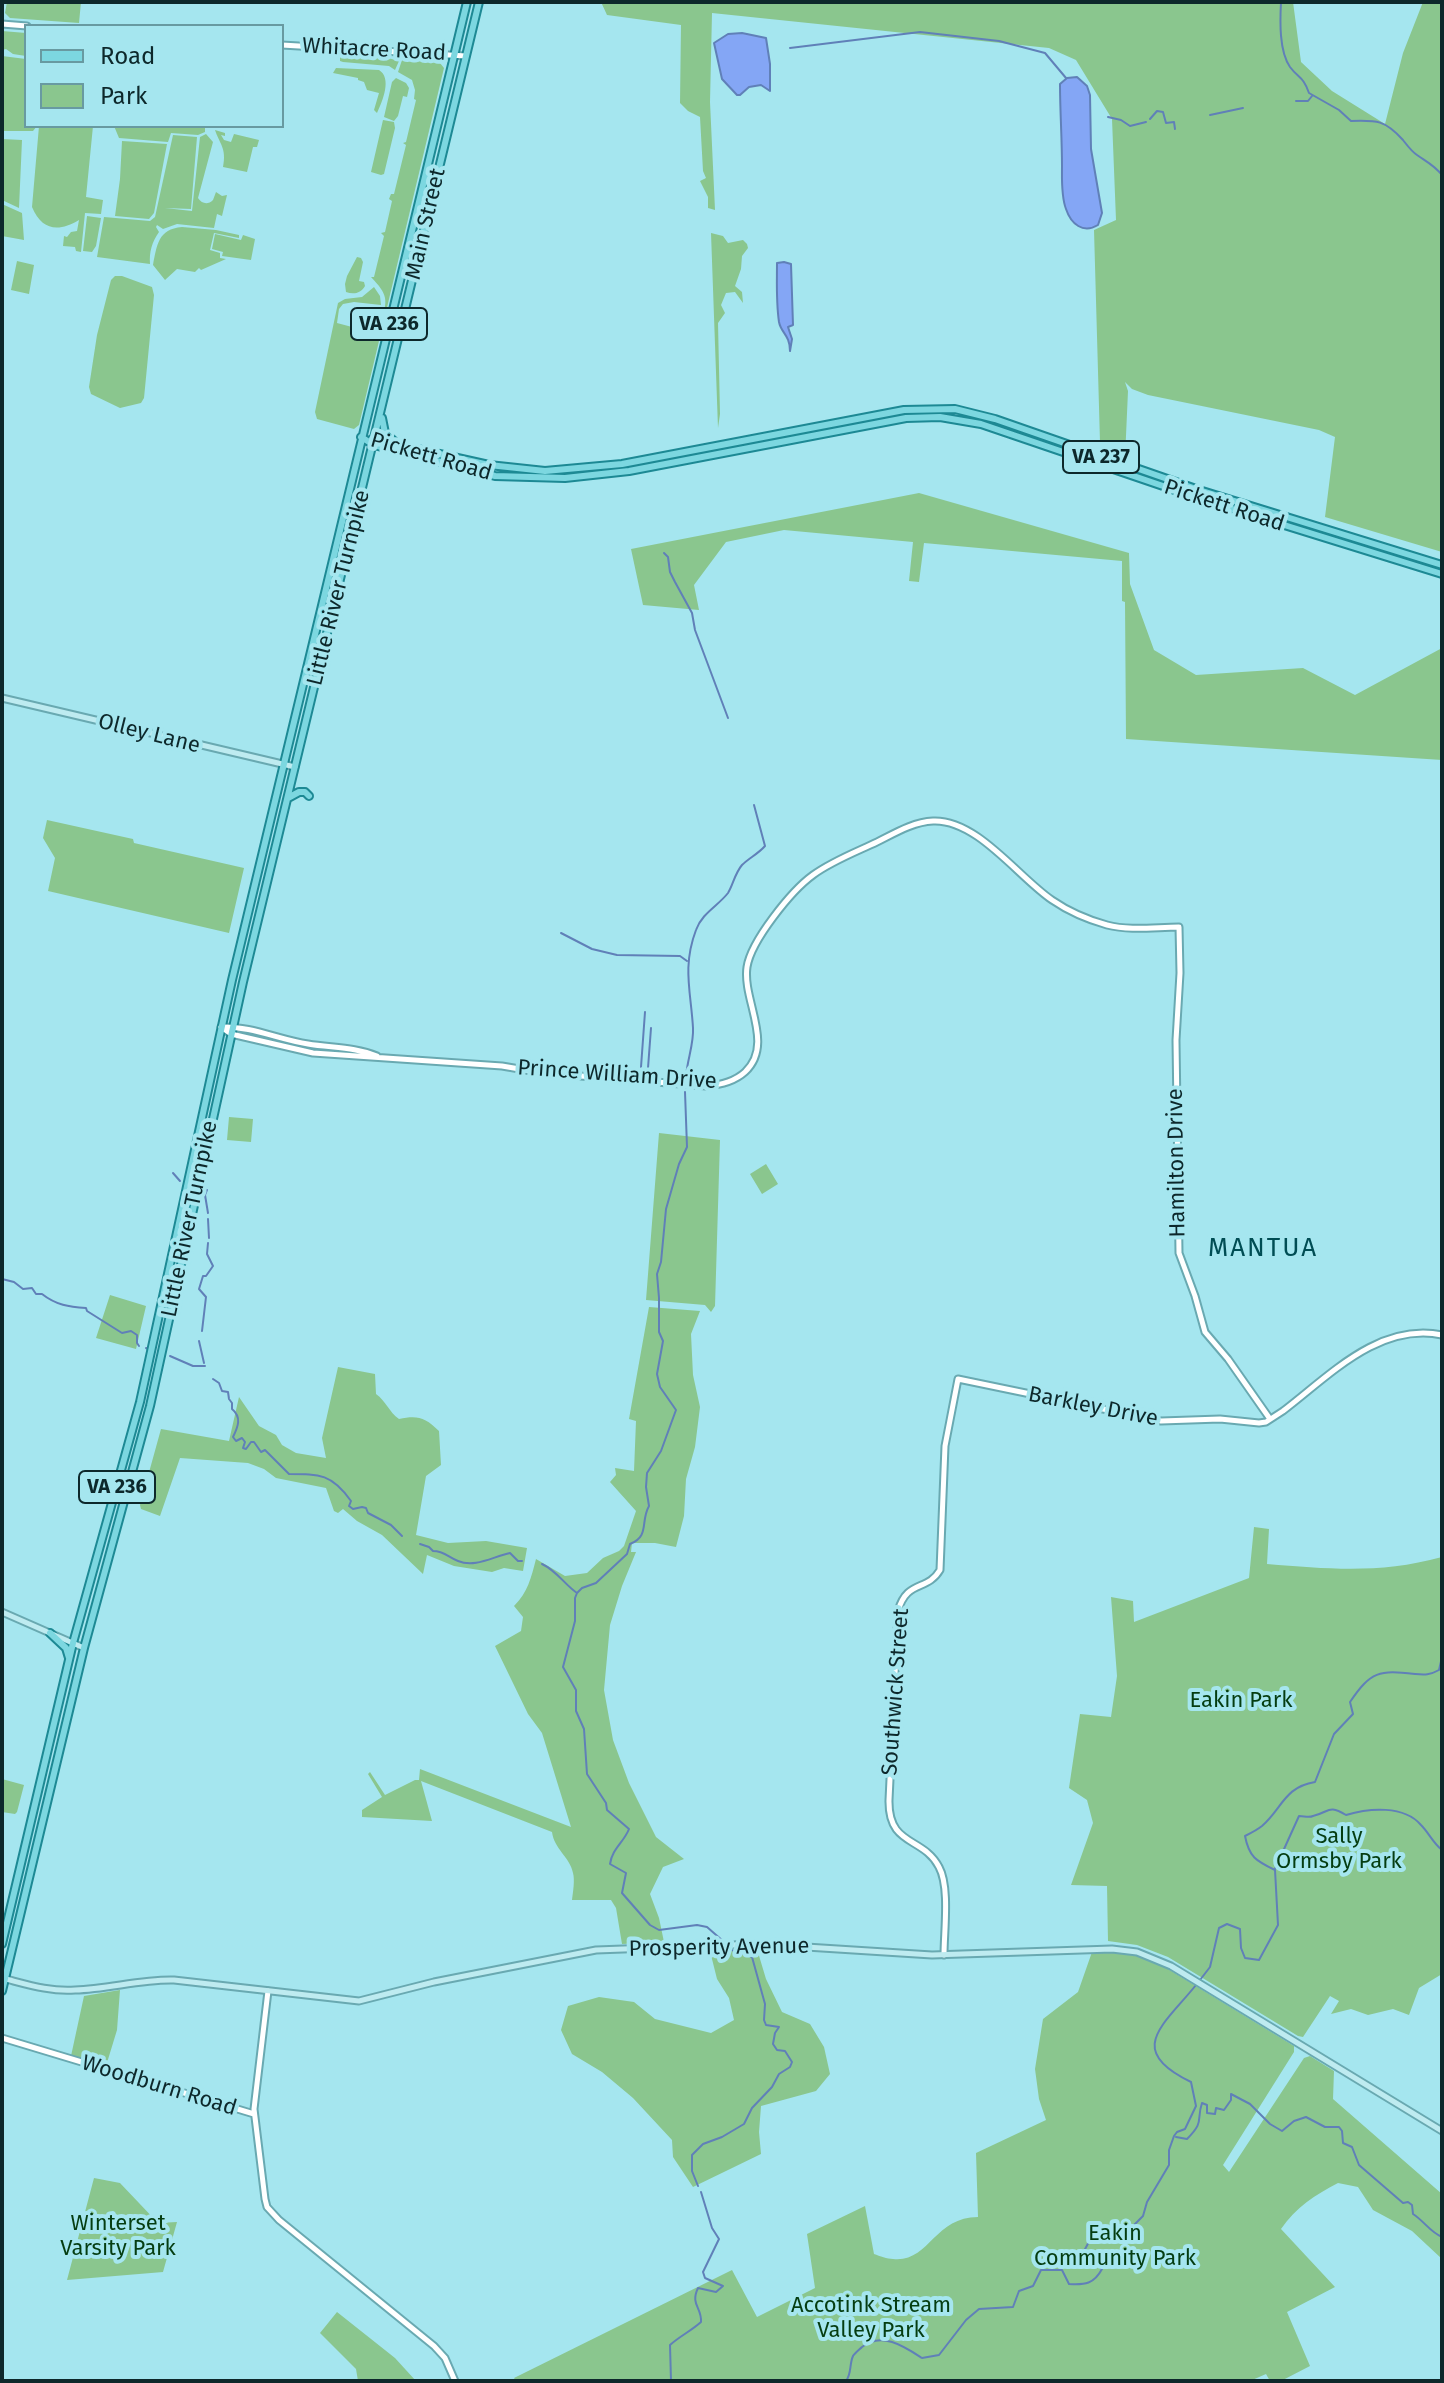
<!DOCTYPE html>
<html>
<head>
<meta charset="utf-8">
<style>
  body { margin:0 }
  #map { position:relative; width:1444px; height:2383px; overflow:hidden; background:#a5e6ef; font-family:"Fira Sans",sans-serif }
  canvas { display:block }
  .frame { position:absolute; inset:0; border:4px solid #0d282b; pointer-events:none }
  .legend { position:absolute; left:24px; top:24px; width:260px; height:104px; box-sizing:border-box; background:#a5e6ef; border:2px solid #689aa1; margin:0; padding:10px 14px; list-style:none; font-size:24px; color:#0d282b }
  .legend li { display:flex; align-items:center; gap:16px; height:40px }
  .legend b { width:40px; border:2px solid #689aa1 }
</style>
</head>
<body>
<div id="map">
<canvas width="1444" height="2383"></canvas>
<div class="frame"></div>
<ul class="legend">
<li><b style="height:10px;background:#7cd7e0"></b>Road</li>
<li><b style="height:22px;background:#8ac68e"></b>Park</li>
</ul>
</div>
<script>
const c = document.querySelector('canvas').getContext('2d');
c.lineJoin = 'round';
function fillPath(path, color) {
  c.fillStyle = color;
  c.fill(path, 'evenodd');
}
function trace(path, color, width, dash) {
  c.strokeStyle = color;
  c.lineWidth = width;
  c.lineCap = dash ? 'butt' : 'round';
  c.setLineDash(dash || []);
  c.stroke(path);
}
function label(font, color, halo, rows, align = 'center') {
  c.font = font + ' "Fira Sans",sans-serif';
  c.lineWidth = 8;
  c.setLineDash([]);
  c.textBaseline = 'middle';
  c.strokeStyle = halo;
  c.fillStyle = color;
  for (const [text, x, y, turn = 0] of rows) {
    c.save();
    c.translate(x, y);
    c.rotate((+turn || 0) * Math.PI / 180);
    c.textAlign = isNaN(turn) ? turn : align;
    if (halo) c.strokeText(text, 0, 0);
    c.fillText(text, 0, 0);
    c.restore();
  }
}
fillPath(new Path2D(`
  M7 2H81L79 23 10 18 5 13Z
  M601 2H1293L1301 62 1332 91 1385 124 1403 53 1423 2H1442V552L1325 517 1335 437 1319 430 1148 395 1132 389 1125 382 1128 391 1125 458 1100 442 1094 230 1116 220 1112 119 1076 60 1049 48 712 13 710 102 715 210 708 208V197L700 181 706 178 703 171 700 117 688 111 680 103 681 25 607 15Z
  M2 31 26 33V56L13 54 6 49 2 50Z
  M340 55 388 58 399 61 395 70 389 66 343 62 340 61Z
  M2 56 26 59V126H37L33 131H2Z
  M402 60 440 63 444 68 359 425 354 429 317 419 315 412 338 303 345 299 362 297 374 287 380 296 381 305 354 302 343 304 339 309 337 323 352 327 354 324 362 325 363 320 371 321 368 327H366L367 331 358 330 377 334 379 326 373 323V321L381 323C388 299 388 295 371 277H374L384 236 381 233 385 232 392 201 389 199 391 194H394L406 145 403 143 406 142 416 100 414 99 415 90 412 80 398 72Z
  M336 68 379 70C392 78 383 100 377 113L374 110 379 93 367 90 364 82 358 80V78L333 73Z
  M396 78 406 83 409 88 407 97 403 96 398 116 394 121 384 117 392 82Z
  M383 120 394 122 395 128 384 174 381 175 371 172Z
  M39 126H93L86 197 103 200 101 214 85 213 81 252 76 251 75 247 63 246 64 236 67 237 71 232 77 231 79 220C59 232 42 231 32 207Z
  M114 126H205V132L198 135 171 133 168 142 119 138Z
  M215 130 225 133V136L221 135 224 140 231 142 234 134 259 140 257 147H253L247 172 223 167C227 148 219 143 215 130Z
  M206 134 213 142 198 198C202 204 208 205 213 200L216 192 222 196 227 195 222 216 217 214 214 228 177 224 163 229 157 225 156 227 159 232C152 242 149 252 150 264L97 257 104 217 150 221 155 217 173 135 197 137 191 209 165 208 192 211 200 137Z
  M2 139 22 140 19 208 2 200Z
  M122 141 167 144 154 213 149 219 115 216 120 179Z
  M2 204 22 213 24 240 2 236Z
  M87 216 101 218 96 246 92 252 83 251Z
  M182 227 216 230 239 235V238L214 233 210 250 220 253V258L226 259 201 270 199 268 195 272 177 269 165 280 153 265C157 245 158 229 182 227Z
  M711 233 723 236 728 243 743 240 747 244 748 248 742 256 741 269 735 286 742 292 743 303 735 292 726 293 721 305 725 313 718 323 720 414 718 428Z
  M215 234 241 240 243 235 255 239 251 260 222 256 223 252 212 249Z
  M357 257 361 258 363 262 359 281 364 282 365 286C361 293 354 295 346 292L345 284 347 276Z
  M17 261 34 265 29 294 11 290Z
  M115 276H122L152 287 154 295 144 398 141 403 120 408 91 394 89 387 97 335 111 280Z
  M919 493 1129 553 1130 584 1154 650 1196 675 1303 668 1355 695 1442 648V760L1126 739 1125 602 1122 601V561L924 543 919 582 909 581 913 542 784 530 726 542 694 585 699 610 643 605 631 549Z
  M47 820 133 839 134 843 244 868 229 933 48 891 55 858 43 838Z
  M229 1117 253 1119 251 1142 227 1140Z
  M659 1133 720 1140 715 1306 711 1312 705 1305 646 1300Z
  M766 1164 778 1184 762 1194 750 1174Z
  M110 1295 146 1306 136 1349 96 1338Z
  M649 1307 700 1311 691 1334 693 1375 700 1407 695 1447 686 1479 684 1516 676 1547 655 1543H632L631 1552H636L622 1586 610 1625 604 1690 613 1740 629 1783 656 1837 684 1859 663 1867 650 1894 659 1918 664 1942 622 1944 616 1908 611 1900H572C573 1892 575 1880 573 1873 570 1857 554 1849 552 1832L421 1781 432 1821 362 1817V1810L382 1797 368 1774 370 1772 385 1795 415 1780H419L420 1769 571 1827 542 1733 528 1714 495 1646 521 1631 523 1617 514 1606C528 1592 531 1578 536 1559L565 1576 587 1573 603 1558 619 1551 624 1546 636 1511 610 1482 616 1475 615 1468 634 1471 636 1421 629 1419Z
  M338 1367 375 1374 376 1394C386 1401 389 1412 399 1419 417 1415 425 1417 439 1431L441 1465 426 1476 416 1535 448 1543 486 1541 527 1548 523 1571 504 1568 492 1572 454 1566 427 1555 423 1574 382 1535 357 1521 343 1509 338 1513 334 1511 326 1488 276 1478 264 1469 248 1463 180 1458 160 1516 141 1509 140 1505 161 1429 229 1441 239 1397 259 1426 276 1435 282 1445 296 1453 326 1458 322 1438Z
  M1254 1527 1269 1529 1267 1564C1330 1569 1380 1574 1442 1557V1974L1419 1988 1409 2015 1393 2009 1368 2015 1351 2009 1331 2014 1339 2001 1330 1996 1303 2037 1298 2036 1168 1957 1137 1945 1108 1941 1107 1886 1071 1885 1093 1823 1087 1800 1069 1788 1080 1714 1111 1717 1117 1676 1111 1597 1133 1601 1134 1622 1249 1578Z
  M2 1779 24 1785 17 1812 15 1814 2 1812Z
  M757 1949 766 1979 782 2012 810 2024 824 2047 830 2074 816 2091 761 2106 759 2132 761 2154 693 2187 673 2157 672 2140 633 2098 602 2072 572 2054 561 2030 568 2006 599 1997 634 2002 655 2019 711 2033 734 2020 729 1998 717 1979 711 1955 726 1954V1950Z
  M1109 1951 1140 1956 1168 1969 1294 2046V2052L1223 2165 1229 2172 1304 2058 1310 2056 1334 2071 1333 2099 1442 2194V2259L1412 2231 1373 2210 1358 2187 1338 2183C1315 2195 1296 2207 1281 2229L1335 2287 1287 2312 1310 2366 1281 2381H1270L1266 2374 1250 2381H516L514 2378 732 2270 757 2317 815 2288 807 2234 865 2206 874 2254C880 2256 887 2259 893 2259 929 2263 934 2217 978 2217L976 2153 1046 2120 1039 2099 1035 2069 1043 2019 1078 1992 1092 1952Z
  M120 1990 117 2030 106 2066 71 2056 84 1996Z
  M94 2178 120 2183 158 2223 177 2222 163 2272 67 2280Z
  M337 2312 395 2358 416 2381H358L356 2369 320 2333Z`), '#8ac68e');
const water = new Path2D(`
  M742 33 766 38 770 64V91L761 85 749 87 740 95H737L722 79 714 43 728 34Z
  M1077 77 1087 86 1090 95 1091 149 1102 213 1098 225C1083 234 1071 224 1066 209 1061 196 1062 179 1062 166 1062 139 1060 111 1060 84L1067 78Z
  M784 262 791 264 793 325 788 327 792 339 790 351C790 335 781 333 779 322 776 302 777 283 777 263Z`);
fillPath(water, '#84a6f5');
trace(water, '#6080b8', 2);
trace(new Path2D(`
  M1281 2C1280 21 1279 51 1290 67 1299 79 1303 76 1309 93L1339 110 1351 121C1377 120 1385 120 1403 140 1407 145 1411 151 1417 155 1427 162 1434 165 1442 175
  M790 48 920 32 999 41 1045 53 1066 78
  M1296 101H1308L1312 96
  M1210 115 1243 108
  M1108 117 1121 120 1130 126 1146 122
  M1150 119 1157 111 1163 112 1166 123 1174 122 1175 129
  M664 553 668 557 670 572 675 582 692 613 695 630 728 718
  M561 933 592 949 617 955 680 956 687 961
  M641 1067 645 1012
  M648 1068 651 1028
  M686 1077C687 1060 694 1044 693 1028 691 992 682 967 696 930 702 913 718 906 728 893 733 885 735 873 742 865 749 858 758 854 765 846L754 805
  M685 1092 687 1147 679 1164 666 1209 661 1262 657 1274 659 1298V1332L663 1341 657 1374 660 1387 676 1410 661 1451 647 1473 646 1487 649 1506C640 1522 650 1536 630 1544L627 1554 596 1583 582 1588 577 1593 575 1598V1621L563 1667 576 1690V1711L584 1729 587 1774 606 1803 607 1810 629 1829C624 1842 612 1849 610 1864L626 1873 622 1893 650 1925 659 1930 697 1925 707 1927 723 1941
  M173 1173 180 1181
  M204 1189 207 1190 205 1195 208 1213
  M208 1219 209 1238
  M2 1279 14 1282 23 1289 32 1288 36 1294H42C56 1305 69 1307 86 1308L87 1311 122 1333 131 1331 137 1335V1343L139 1346
  M202 1331 206 1297 199 1289 203 1276H206L213 1266 207 1254 208 1243
  M199 1341 204 1363
  M146 1348 148 1349
  M170 1356 193 1366H205
  M213 1379 219 1383 222 1391 228 1392 229 1399 232 1403V1409C242 1417 238 1427 233 1437L236 1441 242 1438 245 1442 243 1448 246 1449 251 1442H254L261 1452 265 1450 289 1474C320 1474 332 1474 351 1501L349 1506 353 1509 362 1507 366 1508 368 1513 391 1525 402 1536
  M420 1544 429 1547 433 1551C444 1551 448 1557 458 1561 475 1568 492 1557 510 1553L518 1561H522
  M542 1564C557 1571 564 1584 577 1593
  M1275 1869 1299 1816C1304 1816 1309 1818 1313 1816 1330 1812 1328 1804 1346 1815 1369 1808 1404 1805 1421 1825 1429 1833 1433 1843 1442 1850
  M1200 1980 1210 1967 1219 1928 1227 1924 1240 1929 1241 1948 1245 1958 1259 1960 1278 1925 1275 1870C1256 1861 1249 1857 1245 1836 1251 1833 1257 1830 1262 1826 1282 1809 1284 1787 1315 1782L1334 1734 1353 1714 1350 1702C1371 1671 1379 1670 1415 1674 1425 1675 1430 1675 1439 1670L1442 1657
  M1176 2137 1187 2139C1205 2121 1196 2121 1202 2103L1207 2105V2113L1215 2114 1216 2108 1224 2110 1231 2100V2094L1250 2104 1270 2124 1282 2131 1294 2121 1306 2117 1325 2127H1339L1342 2131 1343 2143 1352 2147 1359 2165 1403 2203 1408 2202 1412 2205 1413 2214C1424 2221 1430 2232 1442 2237
  M698 2186 692 2171V2155L703 2144 722 2137 744 2124 752 2108 772 2087 779 2074 790 2067 792 2062 785 2051 777 2050 773 2044 775 2033 779 2027 766 2025 764 2020 765 2004 752 1957 729 1949
  M671 2381 670 2345C680 2336 691 2331 701 2322 702 2307 690 2305 698 2288L716 2292 723 2286 705 2278 703 2272 719 2239 712 2228 701 2192
  M846 2381C852 2373 849 2365 853 2356 854 2354 860 2349 862 2347 882 2331 905 2347 922 2358L939 2355 966 2320 979 2309 1013 2307 1019 2291 1033 2286 1041 2270H1062L1069 2284C1085 2285 1094 2284 1102 2269L1088 2260 1083 2253 1093 2234 1112 2226 1132 2227 1143 2216 1147 2202 1169 2165V2150L1174 2136 1177 2132 1185 2129 1196 2106 1191 2082C1124 2050 1164 2025 1196 1985`), '#6080b8', 2);
const tertiary = new Path2D(`
  M2 24 27 26
  M282 45 466 56
  M221 1027 231 1034 313 1053 502 1066 543 1073 706 1086C721 1085 734 1082 745 1072 775 1044 742 1000 747 967 751 941 791 891 813 875 832 861 856 852 877 842 895 833 913 822 933 821 977 819 1018 877 1052 900 1068 911 1089 920 1107 925 1130 931 1156 927 1179 927L1180 973 1176 1040 1179 1253 1195 1296 1205 1332 1228 1359 1270 1419
  M222 1027C251 1026 280 1040 308 1044 332 1048 355 1047 377 1056
  M944 1955C944 1931 950 1887 939 1867 923 1836 888 1847 889 1800L898 1611C907 1579 927 1592 940 1570L945 1446 958 1379 1161 1421 1220 1419 1259 1423 1266 1422 1283 1411C1329 1376 1379 1322 1442 1335
  M268 1991 254 2109 265 2199 267 2207 279 2220 434 2346 445 2358 455 2381
  M2 2038 254 2114`);
const secondary = new Path2D(`
  M2 698 295 767
  M2 1612 84 1648
  M2 1978C26 1984 50 1992 75 1990 109 1989 141 1979 174 1980L359 2001 434 1982 596 1950 759 1944 932 1955 1112 1949 1137 1952 1171 1966 1442 2131`);
const primary = new Path2D(`
  M382 418 385 433 395 442
  M361 437 374 445 495 476 565 478 629 471 906 418 940 417 981 424 1210 502 1442 574
  M372 439 489 465 545 471 622 464 904 410 955 409 995 419 1199 490 1442 565
  M288 798 299 792H305L309 796
  M50 1633 66 1648 69 1658
  M2 1944 73 1643 140 1402 232 980 467 2
  M2 1991 84 1648 150 1406 243 982 479 2`);
trace(tertiary, '#69a9b1', 9);
trace(secondary, '#69a9b1', 9);
trace(primary, '#1d8994', 10);
trace(tertiary, '#fff', 5);
trace(secondary, '#beebf0', 5);
trace(primary, '#7cd7e0', 6);
for (const [x, y, w] of [
  [389,324,76],
  [1101,457,76],
  [117,1487,76]
]) {
  const box = new Path2D();
  box.roundRect(x - w / 2, y - 16, w, 32, 6);
  c.fillStyle = '#a5e6ef';
  c.fill(box);
  trace(box, '#0d282b', 2);
}
label('bold 20px', '#0d282b', null, [
  ["VA 236",389,324],
  ["VA 237",1101,457],
  ["VA 236",117,1487]
]);
label('22px', '#0d282b', '#a5e6ef', [
  ["Whitacre Road",374,50,3],
  ["Main Street",426,224,-77],
  ["Pickett Road",431,457,16],
  ["Pickett Road",1224,506,18],
  ["Little River Turnpike",339,588,-76],
  ["Olley Lane",149,734,14],
  ["Prince William Drive",617,1075,4],
  ["Hamilton Drive",1177,1163,-91],
  ["Little River Turnpike",190,1219,-78],
  ["Barkley Drive",1093,1407,11],
  ["Southwick Street",896,1692,-86],
  ["Prosperity Avenue",719,1948,-1],
  ["Woodburn Road",159,2086,17]
]);
label('22px', '#053d11', '#a5e6ef', [
  ["Eakin Park",1241,1701],
  ["Sally",1339,1837],
  ["Ormsby Park",1339,1862],
  ["Winterset",118,2224],
  ["Varsity Park",118,2249],
  ["Eakin",1115,2234],
  ["Community Park",1115,2259],
  ["Accotink Stream",871,2306],
  ["Valley Park",871,2331]
]);
c.letterSpacing = '2px';
label('26px', '#004d54', '#a5e6ef', [
  ["MANTUA",1263,1249]
]);
c.letterSpacing = '0px';
</script>
</body>
</html>
